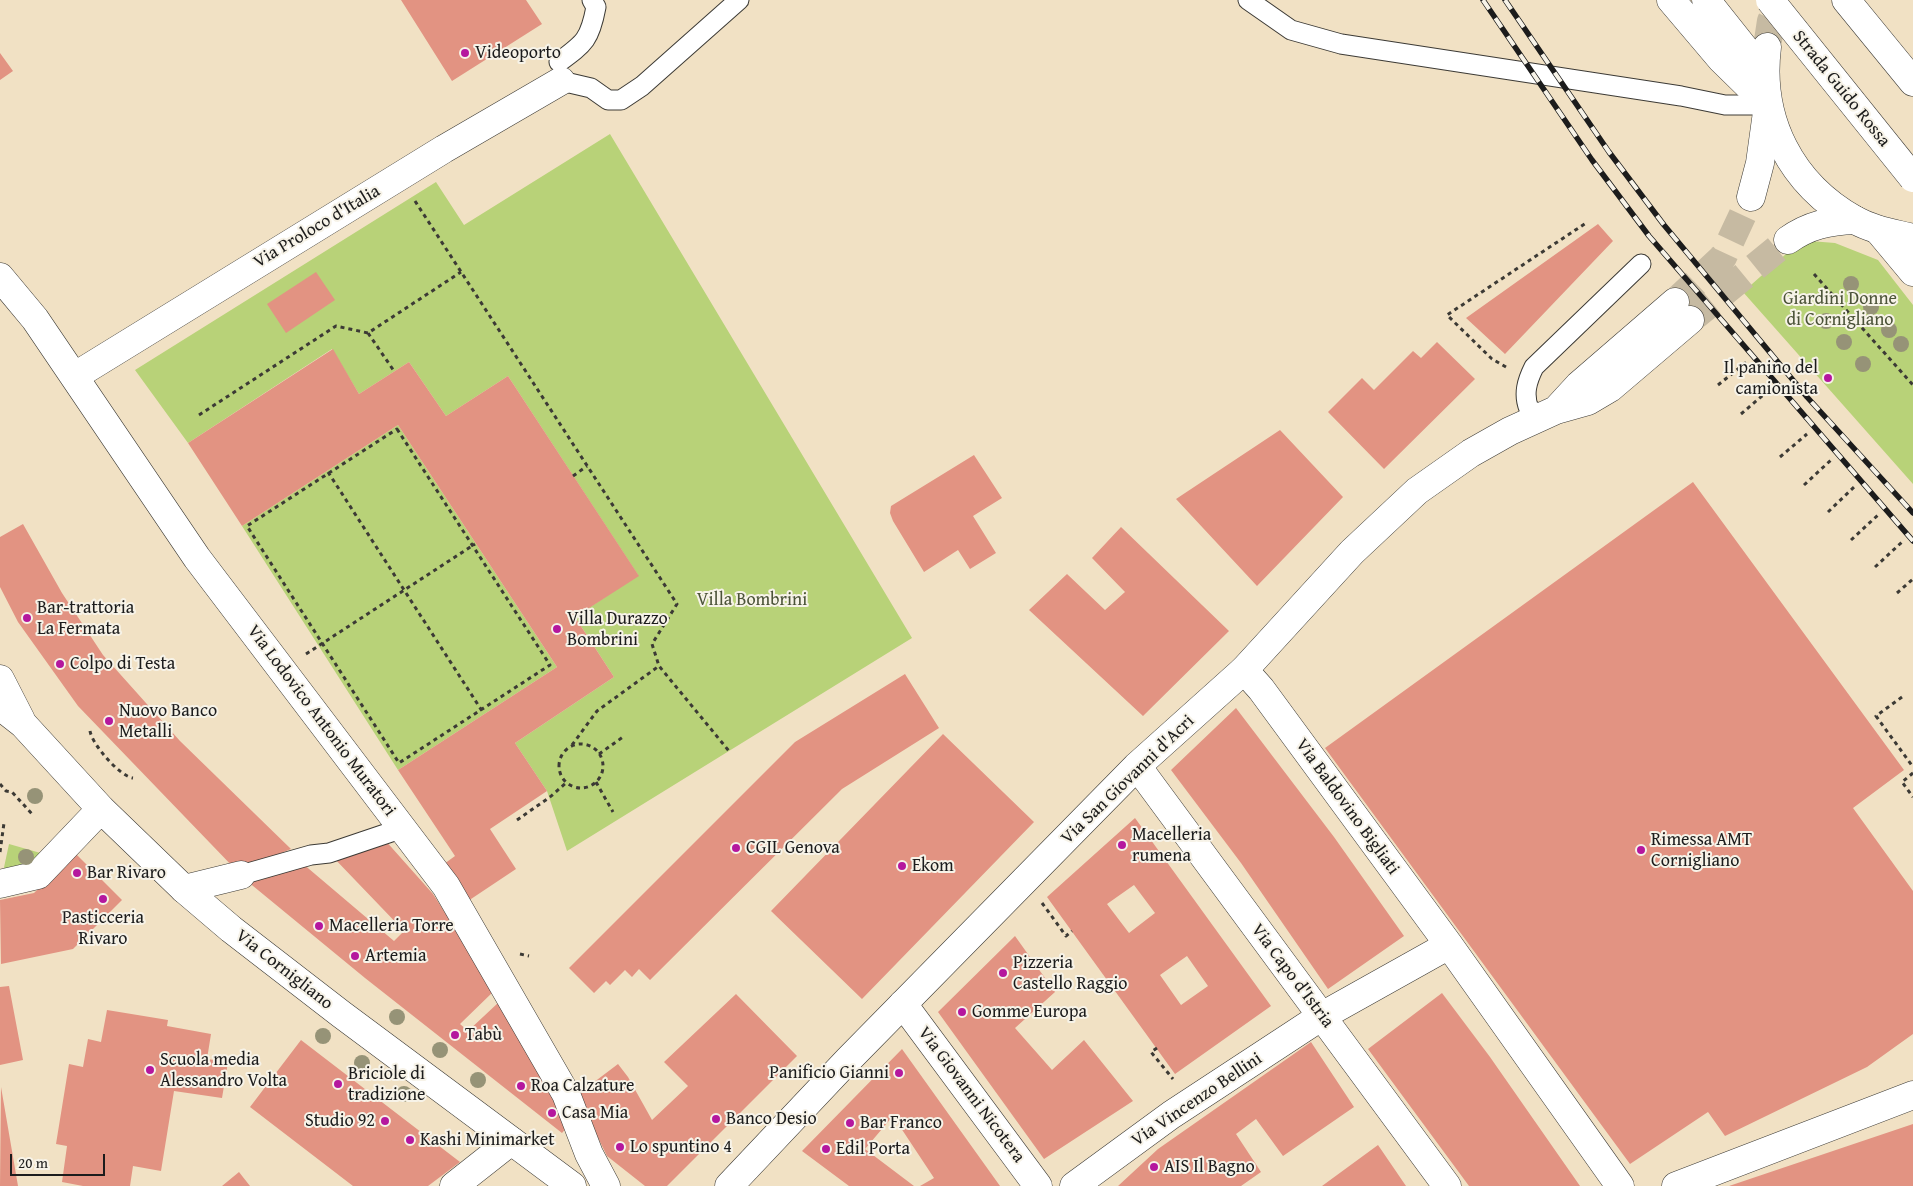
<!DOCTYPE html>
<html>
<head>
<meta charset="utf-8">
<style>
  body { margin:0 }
  #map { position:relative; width:1913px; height:1186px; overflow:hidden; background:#f1e1c4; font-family:"Gentium Book Plus",serif }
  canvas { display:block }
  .scale { position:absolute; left:10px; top:1154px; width:95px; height:22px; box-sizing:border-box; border:2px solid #1c1c1c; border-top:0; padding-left:6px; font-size:15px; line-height:18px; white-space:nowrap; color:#1c1c1c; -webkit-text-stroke:4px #f7f3e8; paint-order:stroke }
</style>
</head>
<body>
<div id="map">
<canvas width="1913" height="1186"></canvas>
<div class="scale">20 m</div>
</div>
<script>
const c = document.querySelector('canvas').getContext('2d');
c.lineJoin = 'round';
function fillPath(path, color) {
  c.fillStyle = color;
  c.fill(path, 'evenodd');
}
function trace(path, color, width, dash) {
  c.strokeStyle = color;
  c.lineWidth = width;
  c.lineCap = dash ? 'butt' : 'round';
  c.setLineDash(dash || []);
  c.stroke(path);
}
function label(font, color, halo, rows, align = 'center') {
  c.font = font + ' "Gentium Book Plus",serif';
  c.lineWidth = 4;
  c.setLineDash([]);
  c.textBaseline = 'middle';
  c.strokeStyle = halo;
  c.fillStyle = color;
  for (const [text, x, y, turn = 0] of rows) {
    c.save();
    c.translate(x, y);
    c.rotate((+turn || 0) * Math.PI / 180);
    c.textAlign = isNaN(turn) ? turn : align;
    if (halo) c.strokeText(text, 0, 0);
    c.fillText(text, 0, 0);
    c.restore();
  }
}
fillPath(new Path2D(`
  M610 134 912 638 567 851 547 791 515 743 614 677 575 617 638 575 508 376 446 416 409 362 359 394 332 349 188 443 135 370 436 182 464 225Z
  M1810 241 1835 243 1878 260 1913 305V484L1743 292 1786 254Z
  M398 425 557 667 398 770 242 526Z
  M9 844 44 854 32 866 3 872Z`), '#b8d278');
fillPath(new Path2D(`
  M401 0H526L542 24 452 81Z
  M0 53 13 71 0 80Z
  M1598 224 1613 241 1505 354 1466 318Z
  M316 272 335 300 286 333 267 304Z
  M1437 342 1475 379 1384 469 1328 412 1362 378 1374 390 1413 351 1421 358Z
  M333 349 359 394 409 362 446 416 508 376 639 576 575 617 614 677 515 743 547 791 490 829 516 869 468 901 444 864 455 856 398 770 557 667 398 425 242 526 188 443Z
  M1280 430 1343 497 1257 586 1176 499Z
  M974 455 1002 498 973 516 996 553 970 569 958 550 924 572 893 521 890 513 891 506Z
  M1693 482 1904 770 1853 808 1913 891V1034L1867 1067 1725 1136 1708 1112 1630 1164 1325 748Z
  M23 524 62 593 103 655 180 741 291 849 237 871 78 706 18 622 0 587V537Z
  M1121 527 1229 631 1143 716 1029 610 1067 574 1105 610 1125 592 1092 558Z
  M905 674 939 728 842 789 650 980 639 969 632 977 625 970 610 985 606 981 594 993 569 968 795 742Z
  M1236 708 1334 837 1404 936 1328 989 1241 863 1171 770Z
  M943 734 1034 822 862 999 771 911Z
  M1135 818 1271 1006 1175 1074 1047 897ZM1134 885 1155 913 1129 933 1107 904ZM1187 956 1208 986 1181 1005 1160 975Z
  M384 839 433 894 495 990 460 1024 468 1031 499 1002 568 1126 562 1133 365 978 247 881 302 863 394 941 404 931 332 856Z
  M75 853 122 900 73 949 1 964 0 900 34 893Z
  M1015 936 1055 992 1015 1028 1052 1070 1084 1040 1133 1101 1044 1159 938 1012Z
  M9 986 23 1060 0 1065V987Z
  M1442 993 1490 1057 1580 1186H1469L1368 1049Z
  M736 994 797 1056 667 1186H645L607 1156 577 1095 618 1064 628 1077 652 1120 688 1086 664 1062Z
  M107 1010 168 1020 167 1026 211 1034 207 1059 228 1062 222 1098 174 1091 161 1171 133 1166 130 1186H83L62 1182 67 1146 56 1144 69 1064 83 1067 88 1039 101 1042Z
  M301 1040 460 1162 428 1186H353L250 1107Z
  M1311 1042 1354 1107 1283 1156 1256 1119 1236 1134 1261 1172 1241 1186H1118L1158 1149Z
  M902 1049 1000 1186H920L934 1178 893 1116 865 1149 914 1186H849L802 1151Z
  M1 1087 18 1186H0Z
  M1913 1124V1186H1729Z
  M1378 1145 1406 1186H1322Z
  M239 1172 250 1186H222Z`), '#e29382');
trace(new Path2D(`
  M1675 302 1723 257 1751 197
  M1690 320 1788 240`), '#c6baa2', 28, [28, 14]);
trace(new Path2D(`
  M1767 47 1771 21 1781 0`), '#c6baa2', 28, [28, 14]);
const lane = new Path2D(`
  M1248 0 1291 30 1341 44 1681 96 1725 105H1768
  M559 62C585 43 590 39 596 7L592 0
  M561 81 591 88 608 100H621L642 86 739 0
  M1543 416 1529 409C1523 394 1527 381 1534 367L1641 264
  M241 875 311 855 329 853 403 828`);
const street = new Path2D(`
  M0 277 35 319 197 558 446 886 566 1094 589 1154 606 1186
  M75 376 444 149 561 81
  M1244 670 1261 689 1449 945 1620 1186
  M184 889 241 875
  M903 1004 1038 1186
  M454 1186 511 1141
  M1074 1186 1171 1115 1322 1016 1449 945`);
const secondary = new Path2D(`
  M1751 197 1760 163 1768 105
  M1788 240C1809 225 1829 221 1855 220
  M1556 410 1579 385 1675 302
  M0 679 21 720
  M0 706 23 724 101 809 184 889 231 929 341 1014 572 1186
  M1137 766 1447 1186
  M0 884 38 875 101 809
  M729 1186 848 1060 1137 766 1244 670 1352 552 1417 491 1471 453 1510 431 1556 410 1588 401 1610 388 1690 320
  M1676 1186 1913 1095`);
const primary = new Path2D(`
  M1706 0 1764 73
  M1767 47C1758 120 1791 184 1855 220 1873 230 1893 233 1913 238`);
const highway = new Path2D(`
  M1671 0 1721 59 1768 105
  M1846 0 1913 82
  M1878 230 1913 272`);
trace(lane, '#3c3a35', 21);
trace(street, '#3c3a35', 29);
trace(secondary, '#3c3a35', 29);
trace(primary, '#3c3a35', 29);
trace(highway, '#3c3a35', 29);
trace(new Path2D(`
  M415 201 677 604 652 644 659 666 729 751
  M1814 274 1913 385
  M368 333 394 371
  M1506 367 1492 359 1447 315 1586 223
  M1718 385 1748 361
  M1741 414 1769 390
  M199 415 336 326 368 333 461 272
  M397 429 550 665 399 763 247 526Z
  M1780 457 1807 434
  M328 472 484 714
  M573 476 587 466
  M1804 485 1831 460
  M1828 512 1854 487
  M1851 540 1878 515
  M1875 567 1902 542
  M1897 593 1913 579
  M306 654 475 544
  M1902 697 1876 716 1913 767
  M90 731C92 744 119 776 133 778
  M559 766a22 22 0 1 1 44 0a22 22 0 1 1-44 0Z
  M572 745 597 711 659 666
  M599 754 623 737
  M1913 773 1902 782 1913 797
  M596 782 613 812
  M0 784 6 791 12 792 33 815
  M517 820 550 797 567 782
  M0 852 4 823
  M1042 903 1066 936 1072 931
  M520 954 529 956
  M1157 1048 1151 1052 1173 1079`), '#3c3a35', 3, [4, 4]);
trace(lane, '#fff', 19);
trace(street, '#fff', 28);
trace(secondary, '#fff', 28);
trace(primary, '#fff', 28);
trace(highway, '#fff', 28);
const rail = new Path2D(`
  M1483 0 1592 160 1649 236 1913 541
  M1505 0 1609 152 1664 225 1807 397 1913 513`);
trace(rail, '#1c1c1c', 5.5);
trace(rail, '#f7f3e8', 4, [11]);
const highwayBridge = new Path2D(`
  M1770 0 1913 178`);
trace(highwayBridge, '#3c3a35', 29, []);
trace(highwayBridge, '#fff', 28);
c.fillStyle = '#969377';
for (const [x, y] of [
  [1851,284],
  [1871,307],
  [1826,321],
  [1889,330],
  [1844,342],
  [1901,344],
  [1863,364],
  [35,796],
  [26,857],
  [397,1017],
  [323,1036],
  [440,1050],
  [362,1063],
  [478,1080],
  [404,1094]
]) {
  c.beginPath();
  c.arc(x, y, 8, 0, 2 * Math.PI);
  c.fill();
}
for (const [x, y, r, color] of [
  [465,53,5,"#b5179e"],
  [1828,378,5,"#b5179e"],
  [27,618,5,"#b5179e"],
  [557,629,5,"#b5179e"],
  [60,664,5,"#b5179e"],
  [109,721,5,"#b5179e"],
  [1122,845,5,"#b5179e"],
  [736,848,5,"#b5179e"],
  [1641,850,5,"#b5179e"],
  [902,866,5,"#b5179e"],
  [77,873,5,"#b5179e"],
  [103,899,5,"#b5179e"],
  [319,926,5,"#b5179e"],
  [355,956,5,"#b5179e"],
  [1003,973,5,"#b5179e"],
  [962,1012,5,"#b5179e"],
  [455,1035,5,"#b5179e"],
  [150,1070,5,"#b5179e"],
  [899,1073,5,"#b5179e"],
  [338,1084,5,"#b5179e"],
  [521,1086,5,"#b5179e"],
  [552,1113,5,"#b5179e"],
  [716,1119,5,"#b5179e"],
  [385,1121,5,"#b5179e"],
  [850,1123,5,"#b5179e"],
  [410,1140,5,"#b5179e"],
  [620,1147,5,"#b5179e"],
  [826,1149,5,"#b5179e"],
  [1154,1167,5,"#b5179e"]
]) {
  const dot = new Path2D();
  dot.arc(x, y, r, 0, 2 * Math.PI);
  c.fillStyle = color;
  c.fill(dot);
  trace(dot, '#f7f3e8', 2);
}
label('18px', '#1c1c1c', '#f7f3e8', [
  ["Videoporto",475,53],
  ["Il panino del",1818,368,"right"],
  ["camionista",1818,389,"right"],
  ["Bar-trattoria",37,608],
  ["La Fermata",37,629],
  ["Villa Durazzo",567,619],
  ["Bombrini",567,640],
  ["Colpo di Testa",70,664],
  ["Nuovo Banco",119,711],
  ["Metalli",119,732],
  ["Macelleria",1132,835],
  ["rumena",1132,856],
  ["Rimessa AMT",1651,840],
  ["Cornigliano",1651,861],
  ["CGIL Genova",746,848],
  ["Ekom",912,866],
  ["Bar Rivaro",87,873],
  ["Pasticceria",103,918,"center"],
  ["Rivaro",103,939,"center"],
  ["Macelleria Torre",329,926],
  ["Artemia",365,956],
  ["Pizzeria",1013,963],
  ["Castello Raggio",1013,984],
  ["Gomme Europa",972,1012],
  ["Tabù",465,1035],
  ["Scuola media",160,1060],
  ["Alessandro Volta",160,1081],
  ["Panificio Gianni",889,1073,"right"],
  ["Briciole di",348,1074],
  ["tradizione",348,1095],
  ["Roa Calzature",531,1086],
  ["Casa Mia",562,1113],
  ["Banco Desio",726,1119],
  ["Studio 92",375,1121,"right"],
  ["Bar Franco",860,1123],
  ["Kashi Minimarket",420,1140],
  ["Lo spuntino 4",630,1147],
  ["Edil Porta",836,1149],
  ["AIS Il Bagno",1164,1167]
], 'left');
label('18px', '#1c1c1c', '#f7f3e8', [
  ["Strada Guido Rossa",1841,89,51],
  ["Via Proloco d'Italia",317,227,-31],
  ["Via Lodovico Antonio Muratori",321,721,53],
  ["Via San Giovanni d'Acri",1128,780,-44],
  ["Via Baldovino Bigliati",1347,807,54],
  ["Via Cornigliano",284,970,38],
  ["Via Capo d'Istria",1292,976,53],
  ["Via Giovanni Nicotera",971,1095,53],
  ["Via Vincenzo Bellini",1197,1100,-34]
]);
label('18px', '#4b5338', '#f7f3e8', [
  ["Giardini Donne",1840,299],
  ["di Cornigliano",1840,320],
  ["Villa Bombrini",752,600]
]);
</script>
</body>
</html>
